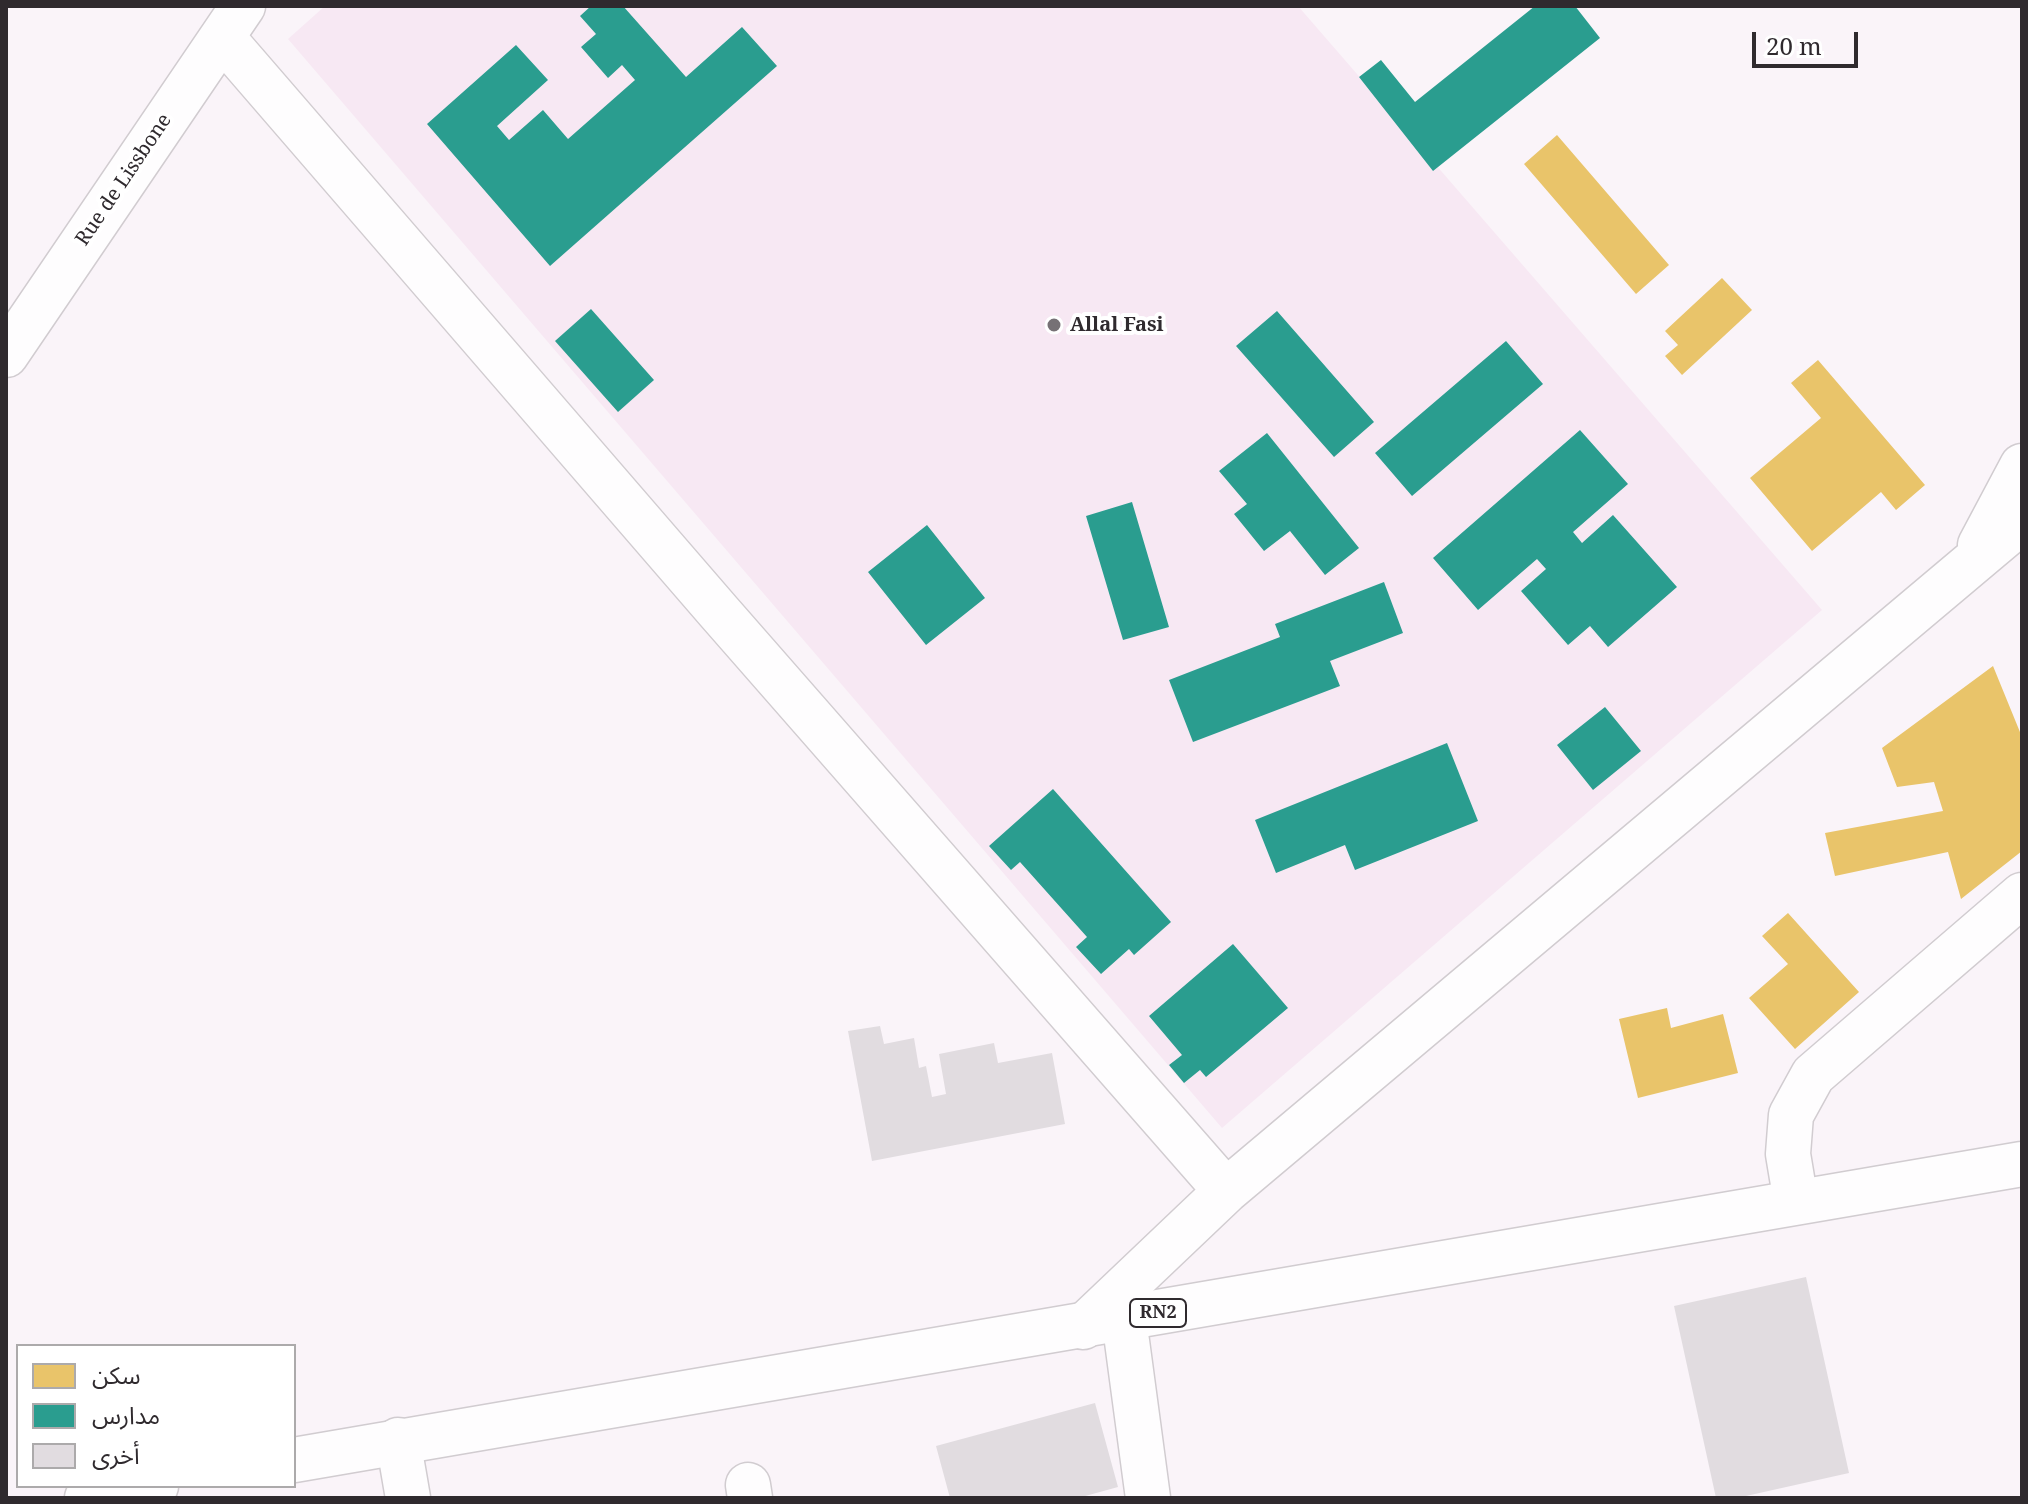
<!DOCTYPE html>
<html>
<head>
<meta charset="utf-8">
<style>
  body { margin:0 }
  #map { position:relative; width:2028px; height:1504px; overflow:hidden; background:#faf4f9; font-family:"Noto Serif","Noto Sans Arabic",serif }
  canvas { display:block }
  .frame { position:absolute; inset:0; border:8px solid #2f2a2e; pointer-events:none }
  .legend { position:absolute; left:16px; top:1344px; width:280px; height:144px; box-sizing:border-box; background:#fff; border:2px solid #acaaab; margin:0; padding:10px 14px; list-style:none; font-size:24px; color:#2f2a2e }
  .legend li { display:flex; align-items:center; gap:16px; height:40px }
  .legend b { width:40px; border:2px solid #acaaab }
  .scale { position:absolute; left:1752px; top:32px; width:106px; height:36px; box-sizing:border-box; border:4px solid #2f2a2e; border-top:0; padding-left:10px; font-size:24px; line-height:28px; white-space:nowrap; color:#2f2a2e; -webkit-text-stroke:6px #fff; paint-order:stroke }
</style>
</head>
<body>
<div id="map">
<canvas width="2028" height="1504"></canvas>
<div class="frame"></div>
<ul class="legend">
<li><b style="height:22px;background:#e9c46a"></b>سكن</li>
<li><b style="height:22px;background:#2a9d8f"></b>مدارس</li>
<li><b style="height:22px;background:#e1dce0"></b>أخرى</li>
</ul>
<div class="scale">20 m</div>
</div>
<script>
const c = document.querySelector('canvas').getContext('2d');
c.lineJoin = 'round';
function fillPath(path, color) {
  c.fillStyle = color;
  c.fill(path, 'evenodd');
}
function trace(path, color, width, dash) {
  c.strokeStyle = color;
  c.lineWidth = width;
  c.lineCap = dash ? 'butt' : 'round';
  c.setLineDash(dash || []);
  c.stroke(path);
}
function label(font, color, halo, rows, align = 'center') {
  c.font = font + ' "Noto Serif",serif';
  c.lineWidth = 8;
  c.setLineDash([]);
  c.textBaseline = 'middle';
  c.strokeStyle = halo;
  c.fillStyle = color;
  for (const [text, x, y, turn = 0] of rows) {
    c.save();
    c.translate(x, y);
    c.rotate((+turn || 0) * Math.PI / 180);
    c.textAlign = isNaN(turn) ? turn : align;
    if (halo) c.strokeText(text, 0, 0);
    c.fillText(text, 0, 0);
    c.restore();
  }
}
fillPath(new Path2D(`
  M325 6H1298L1822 610 1222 1128 288 39Z`), '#f7e8f3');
fillPath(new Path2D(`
  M1557 135 1669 265 1636 294 1524 164Z
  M1722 278 1752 310 1682 375 1665 356 1678 345 1665 331Z
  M1818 360 1925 485 1896 510 1881 492 1812 551 1750 478 1821 418 1791 383Z
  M1993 666 2022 737V851L1961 899 1948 852 1835 876 1825 833 1943 811 1934 782 1897 787 1882 748Z
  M1788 913 1859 992 1795 1049 1749 998 1788 964 1762 936Z
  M1667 1008 1671 1028 1723 1014 1738 1073 1638 1098 1619 1019Z`), '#e9c46a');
fillPath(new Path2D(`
  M591 6H623L686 77 742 27 777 66 550 266 427 124 516 45 548 80 497 126 509 140 543 110 568 139 635 80 622 65 608 78 581 47 596 34 580 16Z
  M1535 6H1575L1600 38 1433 171 1359 77 1381 60 1415 102Z
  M591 309 654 380 618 412 555 341Z
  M1277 311 1374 422 1334 457 1236 346Z
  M1506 341 1543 384 1412 496 1375 453Z
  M1580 430 1628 484 1573 532 1582 543 1613 515 1677 587 1608 647 1590 626 1568 645 1521 591 1546 569 1537 559 1478 610 1433 558Z
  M1267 433 1359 548 1325 575 1290 531 1264 551 1234 514 1247 504 1219 471Z
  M1132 502 1169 627 1123 640 1086 516Z
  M927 525 985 598 926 645 868 572Z
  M1384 582 1403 633 1330 661 1340 686 1193 742 1169 680 1280 637 1275 624Z
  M1605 707 1641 751 1593 790 1557 745Z
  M1447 743 1478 821 1355 870 1345 845 1276 873 1255 820Z
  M1053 789 1171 922 1134 955 1129 949 1101 974 1076 947 1087 937 1020 862 1011 870 989 846Z
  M1233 944 1288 1008 1206 1077 1200 1070 1184 1083 1169 1065 1182 1055 1149 1016Z`), '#2a9d8f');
fillPath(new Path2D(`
  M880 1026 884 1044 914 1038 919 1068 926 1066 932 1097 946 1094 939 1054 994 1043 998 1063 1052 1053 1065 1124 872 1161 848 1031Z
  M1806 1277 1849 1473 1737 1498H1716L1674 1306Z
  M1095 1403 1118 1487 1078 1498H950L936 1446Z`), '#e1dce0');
const minor = new Path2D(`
  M222 37 719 612 1226 1191
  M6 355 243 6
  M1980 545 2022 466
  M1796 1202 1788 1154 1791 1115 1813 1075 2022 895
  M1124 1319 1148 1498
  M1083 1327 1226 1191 2022 521
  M398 1440 408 1498
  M748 1485 750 1498`);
const highway = new Path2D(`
  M294 1460 2022 1164
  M87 1498 156 1486`);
trace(minor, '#d1ccd0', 47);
trace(highway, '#d1ccd0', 47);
trace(minor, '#fefdfe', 44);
trace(highway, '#fefdfe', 44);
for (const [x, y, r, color] of [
  [1054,325,8,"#767175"]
]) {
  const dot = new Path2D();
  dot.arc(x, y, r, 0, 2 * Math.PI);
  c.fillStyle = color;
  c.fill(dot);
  trace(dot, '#fff', 3);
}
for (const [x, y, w] of [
  [1158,1313,56]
]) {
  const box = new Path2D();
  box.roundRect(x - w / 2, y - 14, w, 28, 6);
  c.fillStyle = '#fff';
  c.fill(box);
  trace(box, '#2f2a2e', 2);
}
label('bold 18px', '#2f2a2e', null, [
  ["RN2",1158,1313]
]);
label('20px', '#2f2a2e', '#fff', [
  ["Rue de Lissbone",124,180,-56]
]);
label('bold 20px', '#2f2a2e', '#fff', [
  ["Allal Fasi",1070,325]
], 'left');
</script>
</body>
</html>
